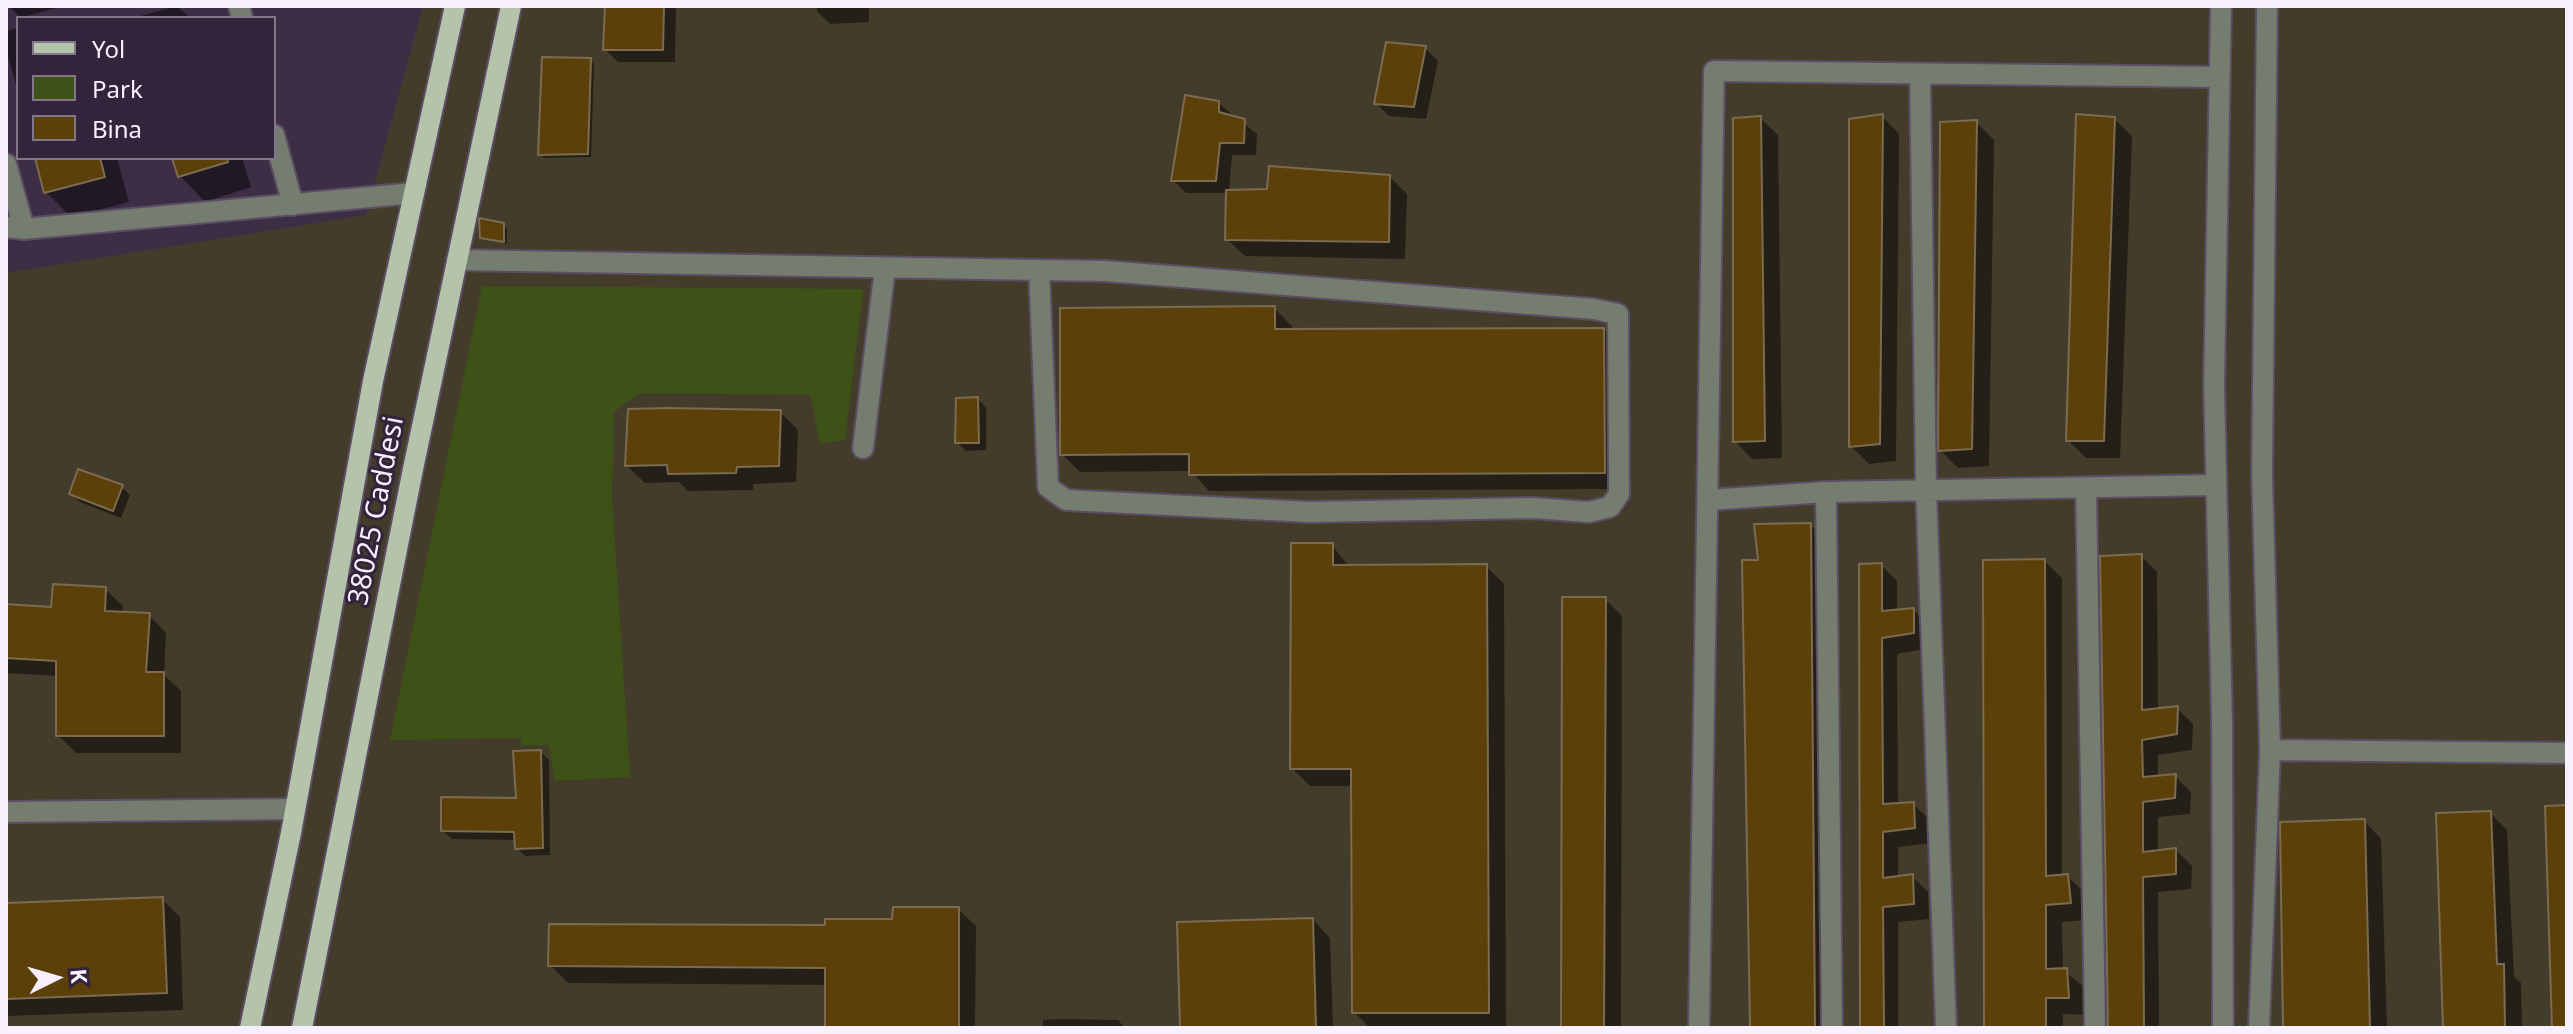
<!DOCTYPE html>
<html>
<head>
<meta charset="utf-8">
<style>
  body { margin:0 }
  #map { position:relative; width:2573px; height:1034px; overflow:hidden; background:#3d2e46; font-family:"Noto Sans",sans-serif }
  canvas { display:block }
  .frame { position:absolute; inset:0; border:8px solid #f9f0ff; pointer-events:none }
  .legend { position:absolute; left:16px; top:16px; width:260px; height:144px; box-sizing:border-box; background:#33243b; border:2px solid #827689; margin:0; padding:10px 14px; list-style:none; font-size:24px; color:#f9f0ff }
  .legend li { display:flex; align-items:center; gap:16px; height:40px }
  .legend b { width:40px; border:2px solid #827689 }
  .north { position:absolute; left:16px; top:938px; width:80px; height:80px; -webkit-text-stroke:6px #33243b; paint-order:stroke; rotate:85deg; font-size:22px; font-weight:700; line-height:32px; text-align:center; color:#f9f0ff }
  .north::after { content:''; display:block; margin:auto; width:28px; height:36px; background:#f9f0ff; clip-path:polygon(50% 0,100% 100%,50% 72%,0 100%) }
</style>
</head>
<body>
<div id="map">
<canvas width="2573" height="1034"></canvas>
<div class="frame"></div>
<ul class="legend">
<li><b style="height:10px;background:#b4c3aa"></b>Yol</li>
<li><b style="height:22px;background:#3e5117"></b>Park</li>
<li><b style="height:22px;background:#5b400a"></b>Bina</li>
</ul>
<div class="north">K</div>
</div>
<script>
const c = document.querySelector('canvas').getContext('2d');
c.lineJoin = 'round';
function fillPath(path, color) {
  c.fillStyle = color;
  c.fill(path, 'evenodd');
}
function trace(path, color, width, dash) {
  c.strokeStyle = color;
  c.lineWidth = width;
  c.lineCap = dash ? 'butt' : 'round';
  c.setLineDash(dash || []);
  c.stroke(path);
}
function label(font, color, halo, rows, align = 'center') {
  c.font = font + ' "Noto Sans",sans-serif';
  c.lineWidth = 6;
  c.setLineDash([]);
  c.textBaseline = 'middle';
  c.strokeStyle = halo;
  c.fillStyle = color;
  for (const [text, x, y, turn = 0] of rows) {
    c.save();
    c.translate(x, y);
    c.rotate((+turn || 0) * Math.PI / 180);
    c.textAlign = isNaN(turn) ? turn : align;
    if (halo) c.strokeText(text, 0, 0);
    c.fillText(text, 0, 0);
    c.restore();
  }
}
fillPath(new Path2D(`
  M423 6H2567V1028H6V273L366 215Z`), '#443c2b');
fillPath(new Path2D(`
  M482 286 863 289 845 440 820 444 810 395 639 393 614 412 612 497 630 777 555 781 549 745 521 746V738L390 740Z`), '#3e5117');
fillPath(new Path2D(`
  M9 6H64L20 18Z
  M177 6 190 18H133Z
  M607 6H676L675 62H618L605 49Z
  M817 6H869V22L830 24 817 11Z
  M18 28V92L6 49V31Z
  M1425 48 1438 61 1426 119 1389 116 1376 103Z
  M590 60 594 64 591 157 544 158 540 154Z
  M1218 103 1257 134 1256 155H1232L1229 192 1389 176 1407 194 1405 259 1245 256 1227 239 1228 193H1186L1173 180Z
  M1882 116 1899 134 1896 461 1869 464 1851 446Z
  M1760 118 1778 135 1782 458 1752 459 1735 441Z
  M2114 119 2132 136 2120 458H2086L2068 440Z
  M1976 122 1994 140 1989 466 1958 468 1940 450Z
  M37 158H117L129 202 71 217 46 192Z
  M174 158H242L251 187 205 202 180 176Z
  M503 225 507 229V244L482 237Z
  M1274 308 1292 326V331L1604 330 1621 347 1622 489 1209 491 1191 471 1080 472 1062 454Z
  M978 399 986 408V450L966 451 957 442Z
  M780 412 798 430 796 482 753 484V490L688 491 679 482 645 483 627 466Z
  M121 487 130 495 121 518 80 502 71 494Z
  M1810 525 1826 541 1829 1028H1752L1760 562Z
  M1332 545 1349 567 1486 566 1504 584 1506 1028H1370L1354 1012 1353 786H1310L1292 768Z
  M2141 556 2157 572 2158 710 2177 708 2193 724 2192 750 2158 755V778L2175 776 2191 792 2190 814 2158 817V852L2176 850 2192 866 2191 889 2158 892 2159 1028H2108L2102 558Z
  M2044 561 2062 578V877L2067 876 2085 893 2087 920 2062 922 2063 970 2084 987 2085 1015 2063 1014V1028H1986Z
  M1881 565 1897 581V611L1914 610 1929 626V648L1897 654 1898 805 1913 804 1929 819 1930 843 1898 847V878L1912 876 1928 892 1929 919 1898 922V1028H1860Z
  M105 589 123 606 122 614 149 615 166 633 164 675 181 691V753H76L58 735V676L6 673V606L53 609Z
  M1605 599 1622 616 1621 1028H1563Z
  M541 752 549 760 550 855 525 856 517 848V840L452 839 443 831 518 800Z
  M2490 813 2507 830 2514 977 2521 983 2522 1028H2446Z
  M2364 821 2381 839 2387 1028H2286Z
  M162 899 180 917 183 1010 6 1016V905Z
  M958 909 976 926 975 1028H827V985L568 983 550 965 894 921Z
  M1313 920 1330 938 1333 1028H1182Z
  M1058 1019 1118 1020 1125 1028H1043V1020Z`), '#0007');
const building = new Path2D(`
  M605 6H664L663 50H603Z
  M1386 42 1426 46 1414 107 1374 104Z
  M542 57 591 58 588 154 538 155Z
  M1185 95 1219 101V112L1245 119 1244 143H1220L1216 181H1171Z
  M1883 114 1880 444 1849 447V119Z
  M2076 114 2115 117 2104 441H2066Z
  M1761 116 1765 441 1733 442V118Z
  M1977 120 1972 449 1938 451 1940 122Z
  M35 158H100L105 177 44 193Z
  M172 158H227L228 162 178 177Z
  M1269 166 1390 175 1389 242 1225 240 1226 190 1267 189Z
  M479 218 504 223V242L480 238Z
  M1275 306V329L1604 328 1605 473 1189 475V454L1060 455V308Z
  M978 397 979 443H955L956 398Z
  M667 408 781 410 779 466 737 467 736 473 668 474 667 465 625 466 628 409Z
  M78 469 123 485 113 511 69 494Z
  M1811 523 1815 1028H1750L1742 560H1758L1754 524Z
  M1291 543H1333V565L1487 564 1489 1013H1352L1351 769H1290Z
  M2142 554V710L2178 706 2177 734 2142 740 2143 777 2176 774 2175 798 2143 802V852L2176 848V874L2143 877 2144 1028H2108L2100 556Z
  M2045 559 2046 876 2068 874 2071 903 2046 905V969L2067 968 2069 998H2046V1028H1984L1983 560Z
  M1882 563V611L1914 608V633L1882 638 1883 804 1914 802 1915 828 1883 832V878L1913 874 1914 904 1883 907 1884 1028H1860L1859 564Z
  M53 584 106 587 105 611 150 613 146 672H164V736H56V661L6 658V604L51 607Z
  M1562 597H1606L1604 1028H1561Z
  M541 750 543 848 515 849 514 832 441 831V797L516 798 513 751Z
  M2567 805V1028H2552L2545 806Z
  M2491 811 2497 964H2504L2505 1028H2443L2436 813Z
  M2365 819 2370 1028H2283L2280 822Z
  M163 897 167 993 6 999V903Z
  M893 907H959V1028H825V968L548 966 549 924 825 925V919H892Z
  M1313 918 1316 1028H1180L1177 922Z`);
fillPath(building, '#5b400a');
trace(building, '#7c6b50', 2);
const minor = new Path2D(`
  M239 6 242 18
  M2221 6 2214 386 2222 723 2223 1028
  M1920 75 1926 489 1946 1028
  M274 135 293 205
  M6 164 24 229
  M6 227 24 229 414 193
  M457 260 1039 270 1105 271 1594 309 1618 314 1619 494 1610 507 1589 512 1532 508 1310 512 1066 500 1048 487 1039 270
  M863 448 885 268
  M2086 488 2095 1028
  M1826 492 1832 1028
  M1708 500 1826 492 2216 485
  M2270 750 2567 753
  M6 812 295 809
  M1699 1028 1714 71 2219 77
  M2259 1028 2270 750 2262 475 2267 6`);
const major = new Path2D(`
  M250 1028 291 833 373 381 455 6
  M302 1028 413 469 511 6`);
trace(minor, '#5b4d64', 24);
trace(major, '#5b4d64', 24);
trace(minor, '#757c70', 20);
trace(major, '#b4c3aa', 20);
label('28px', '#f9f0ff', '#33243b', [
  ["38025 Caddesi",377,511,-79]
]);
</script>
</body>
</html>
